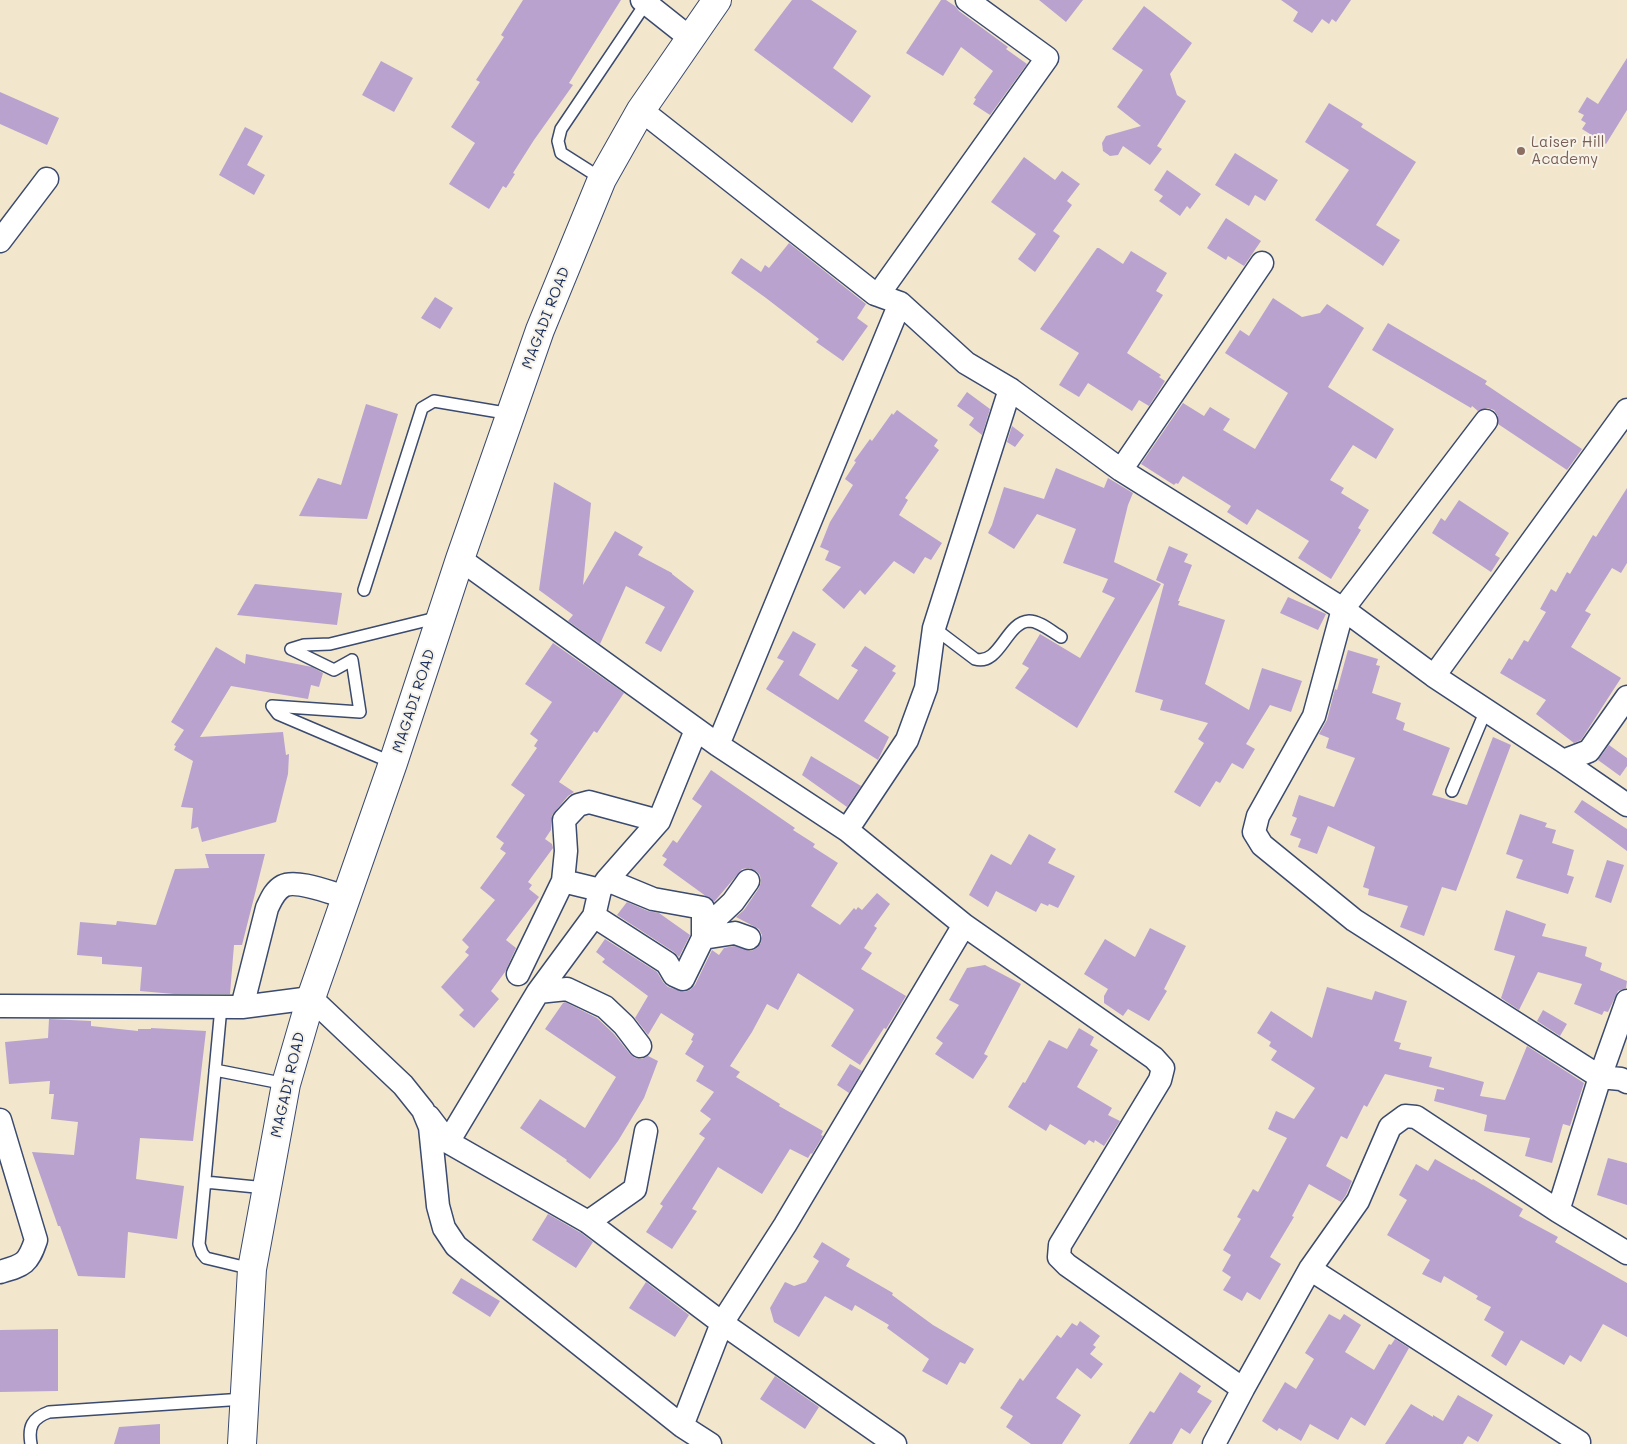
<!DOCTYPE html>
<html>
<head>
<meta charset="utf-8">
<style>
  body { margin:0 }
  canvas { display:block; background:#f2e6cd }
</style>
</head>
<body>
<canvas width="1627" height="1444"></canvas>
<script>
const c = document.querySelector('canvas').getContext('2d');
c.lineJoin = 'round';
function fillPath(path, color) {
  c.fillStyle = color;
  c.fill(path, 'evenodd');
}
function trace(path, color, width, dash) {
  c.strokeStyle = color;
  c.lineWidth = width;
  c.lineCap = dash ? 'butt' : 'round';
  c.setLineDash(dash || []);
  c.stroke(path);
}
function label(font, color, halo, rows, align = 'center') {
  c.font = font + ' Mali,sans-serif';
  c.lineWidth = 4;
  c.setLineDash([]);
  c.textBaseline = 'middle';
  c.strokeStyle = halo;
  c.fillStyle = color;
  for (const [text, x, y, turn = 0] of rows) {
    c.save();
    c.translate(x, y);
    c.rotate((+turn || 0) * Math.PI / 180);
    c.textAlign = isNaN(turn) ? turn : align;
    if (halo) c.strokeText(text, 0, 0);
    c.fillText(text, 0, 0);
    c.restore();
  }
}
fillPath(new Path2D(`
  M523 0H621L569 83 573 85 534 140 513 173 515 174 506 188 503 186 489 209 449 184 475 143 451 127 480 82 476 80 504 37 501 35Z
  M792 0H811L857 31 833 68 871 96 852 123 754 50Z
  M941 0H946L955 6 959 11 1008 47 1006 49 1027 64 990 115 973 104 976 99 974 98 993 71 961 47 943 76 906 53Z
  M1039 0H1083L1066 22Z
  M1281 0H1351L1336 22 1332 19 1329 24 1322 19 1312 33 1293 21 1298 12Z
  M1144 6 1192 43 1170 74 1177 95 1186 101 1157 146 1162 149 1150 165 1123 146 1118 155 1110 156 1103 151 1102 143 1106 136 1141 126 1117 107 1143 70 1112 49Z
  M1627 58V110L1606 144 1582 129 1586 123 1581 120 1584 115 1578 112 1587 97 1598 104Z
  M381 61 413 78 394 112 362 95Z
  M0 92 59 118 47 145 0 124Z
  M1329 103 1363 124 1361 127 1416 162 1376 225 1400 240 1383 266 1315 220 1349 170 1305 142Z
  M245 127 263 136 247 165 265 175 254 195 219 175Z
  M1235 153 1278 180 1265 201 1255 195 1249 206 1215 185Z
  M1024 157 1055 180 1062 171 1080 184 1067 201 1072 205 1053 231 1060 236 1035 272 1018 259 1036 234 991 202Z
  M1167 170 1201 194 1190 209 1187 206 1180 216 1159 201 1163 196 1154 190Z
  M1226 218 1261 241 1244 266 1228 256 1226 260 1207 248Z
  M789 243 866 304 857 318 868 326 843 361 816 342 819 339 766 298 731 273 741 258 761 272 765 265 769 268Z
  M1097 248H1099L1123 264 1131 251 1167 273 1156 291 1163 295 1127 353 1161 375 1159 377 1165 381 1149 406 1139 400 1132 411 1088 383 1079 397 1059 385 1079 353 1040 329Z
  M435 297 453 308 440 329 421 318Z
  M1273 298 1302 317 1320 313 1327 304 1364 328 1328 387 1394 429 1376 459 1353 445 1330 480 1344 488 1341 493 1369 510 1358 528 1361 530 1331 579 1298 558 1309 541 1257 509 1247 525 1227 512 1231 506 1183 476 1178 484 1176 483 1174 485 1141 464 1183 403 1204 416 1210 407 1230 419 1223 430 1255 449 1288 393 1225 353 1240 330 1249 336Z
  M1388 323 1487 381 1485 384 1582 449 1567 470 1498 424V416L1494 410 1487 408 1478 411 1472 406 1471 408 1372 350Z
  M967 392 990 409 982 435 969 425 974 418 957 406Z
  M366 404 398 414 367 519 299 516 318 478 341 485Z
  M897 410 938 440 934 446 939 450 905 498 908 500 899 515 942 543 931 560 925 557 914 574 894 561 865 595 860 590 844 609 822 590 841 567 825 560 829 551 820 547 830 522 853 485 845 479 856 462 854 461 870 439 872 441 892 413 893 415Z
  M1012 426 1024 435 1015 447 1007 442Z
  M1056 468 1104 488 1108 478 1133 493 1128 505 1114 562 1161 584 1077 728 1015 688 1029 668 1022 664 1040 634 1080 658 1115 598 1102 592 1108 579 1063 563 1076 529 1037 514 1014 549 988 533 992 525 1004 487 1044 499Z
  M554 482 591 503 583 585 615 531 643 547 638 555 672 573V574L694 591 661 652 645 643 665 607 626 586 600 644 568 621 573 615 539 590Z
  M1627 488V563L1621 573 1612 568 1585 611 1591 614 1571 647 1621 678 1581 740 1574 743 1536 714 1546 700 1500 673 1509 658 1512 660 1524 640 1528 642 1546 612 1540 609 1551 589 1556 592 1567 572 1570 574 1593 535 1596 537Z
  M1459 500 1509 533 1495 555 1500 558 1491 572 1432 533 1441 518 1445 521Z
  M1169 546 1188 554 1184 562 1192 565 1178 601H1180L1178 605 1225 620 1205 684 1249 710 1262 668 1302 681 1291 712 1270 705 1246 744 1255 749 1243 769 1232 763 1220 783 1216 781 1200 807 1174 792 1204 743 1198 739 1208 723 1160 710 1163 700 1135 692 1164 584 1156 580Z
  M255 584 342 593 337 625 237 615Z
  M1288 597 1326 614 1318 630 1280 613Z
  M793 631 816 644 799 675 838 700 858 670 851 666 865 646 896 666 892 671 896 673 864 721 889 737 878 760 766 689 784 661 777 658Z
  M553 643 624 693 597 733 594 731 559 782 574 792 568 796 552 815 551 830 545 839 552 844 553 848 528 882 532 885 529 889 539 897 506 940 516 948 505 972 491 991 499 999 474 1028 459 1015 464 1010 441 987 469 955 465 952 469 947 462 940 495 900 480 888 506 853 500 849 504 843 496 837 525 795 511 785 537 748 534 746 538 740 530 734 552 702 525 684Z
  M216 647 245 664 246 654 312 667 323 673 319 687 311 685 308 699 231 686 200 737 283 732 286 755 289 754 288 774 276 822 202 842 198 827 191 829 193 808 181 807 193 761 174 750 176 746 174 745 184 730 171 722Z
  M1348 650 1378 659 1376 665 1380 666 1372 693 1401 703 1396 719 1405 723 1403 730 1450 748 1432 795 1467 805 1493 737 1511 745 1456 891 1442 887 1424 936 1400 927 1408 906 1368 895 1369 889 1363 887 1375 847 1328 826 1317 854 1298 847 1301 839 1290 835 1297 818 1292 816 1299 795 1334 807 1355 758 1326 748 1329 738 1319 734 1327 720 1335 689 1337 690Z
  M1609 745 1627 758V766L1620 776 1598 760Z
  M811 756 861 786 847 807 802 775Z
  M711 770 795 828 793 830 815 844 813 847 838 863 811 906 840 925 854 908 856 910 858 907 862 910 877 893 890 904 874 926 877 928 864 948 872 953 861 969 906 996 886 1029 884 1028 860 1065 831 1046 854 1010 852 1008 798 973 778 1010 767 1004 752 1032 730 1066 740 1072 736 1077 780 1104 779 1106 823 1131 821 1135 823 1136 812 1154 811 1153 808 1158 790 1149 762 1194 718 1167 692 1209 697 1211 672 1249 646 1232 663 1206 660 1204 705 1138 699 1134 711 1119 700 1111 714 1092 696 1081 704 1066 685 1054 693 1041 691 1040 694 1034 661 1013 648 1035 635 1018 648 996 602 962 605 959 596 952 605 939 657 972 663 982 668 987 684 992 690 990 695 985 712 950 719 955 724 948 734 946 751 951 757 948 761 943 762 935 759 929 736 917 744 910 759 888 761 882 760 875 756 871 749 868 742 869 714 902 663 865 667 859 662 856 673 840 677 843 702 806 692 799Z
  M1582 800 1627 829V851L1574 812Z
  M1520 814 1547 823 1545 827 1556 830 1552 843 1574 850 1567 875 1574 877 1568 894 1516 878 1523 860 1506 854Z
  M1029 834 1056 849 1048 863 1075 876 1058 908 1049 904 1048 906 1041 903 1036 912 996 891 988 907 969 895 991 854 1011 865Z
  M205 854H265L242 945H234L230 994H174L140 991 142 967 102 964V957L77 955 80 922 116 925 117 921 156 925 175 869 209 868Z
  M1607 860 1624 865 1611 903 1595 897Z
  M627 902 648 911 659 913 690 935 679 957 674 952 617 915Z
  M1506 910 1546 924 1542 936 1587 947 1585 956 1602 963 1600 970 1627 981 1626 988 1618 991 1608 1012 1604 1011 1602 1015 1574 1004 1582 984 1538 972 1519 1010 1501 998 1515 956 1494 950Z
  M1150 928 1186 946 1164 989 1167 991 1149 1021 1128 1009 1123 1016 1104 1003V996L1108 989 1084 974 1105 939 1135 957Z
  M985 965 1021 984 984 1054 988 1056 973 1079 935 1054 943 1043 936 1038 959 1005 949 1000 967 968Z
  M1327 987 1372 1000 1375 991 1407 1001 1394 1041 1401 1043 1399 1049 1432 1057 1429 1067 1484 1082 1480 1096 1505 1100 1527 1046 1584 1083 1570 1126 1563 1124 1552 1163 1525 1156 1530 1138 1484 1131 1487 1115 1434 1101 1437 1089 1444 1090V1088L1385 1074 1367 1107 1364 1105 1347 1139 1341 1136 1326 1166 1352 1181 1346 1195 1341 1202 1309 1184 1292 1216 1294 1217 1270 1257 1281 1264 1260 1300 1247 1292 1242 1301 1223 1290 1231 1277 1222 1271 1231 1255 1223 1250 1241 1219 1237 1217 1253 1189 1258 1192 1287 1138 1268 1129 1276 1111 1294 1119 1315 1088 1271 1060 1277 1051 1269 1046 1271 1042 1257 1033 1271 1011 1312 1038Z
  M565 1002 597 1018 614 1034 630 1054 635 1058 642 1059 648 1056 658 1061 644 1098 618 1141 590 1179 566 1161 567 1160 520 1128 540 1099 585 1128 616 1077 545 1029 563 1003Z
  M1543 1010 1567 1024 1560 1036 1537 1021Z
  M49 1019 91 1021V1026L138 1031V1029H151V1028L206 1031 193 1141 140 1138 136 1179 184 1186 177 1239 128 1232 125 1278 78 1276 60 1226H58L32 1152 74 1155 78 1122 51 1119 54 1094H49L50 1081 9 1084 5 1042 48 1038Z
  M1079 1028 1094 1037 1090 1045 1098 1050 1077 1087 1112 1108 1108 1115 1120 1121 1104 1146 1095 1140 1094 1143 1089 1140 1085 1145 1050 1124 1046 1131 1008 1107 1023 1082 1025 1083 1049 1040 1067 1049Z
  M850 1064 862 1071 849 1093 837 1085Z
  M1608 1158 1627 1163V1205L1597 1195Z
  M1435 1159 1472 1180 1473 1179 1523 1209 1519 1216 1558 1237 1555 1242 1627 1283V1337L1603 1324 1581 1362 1570 1355 1564 1365 1521 1340 1506 1366 1491 1356 1504 1332 1484 1320 1491 1307 1476 1299 1478 1296 1444 1276 1441 1283 1422 1274 1430 1260 1387 1235 1407 1200 1399 1195 1416 1164 1428 1171Z
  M548 1214 581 1233 593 1242 576 1268 532 1240Z
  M822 1242 850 1259 846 1266 893 1293 892 1295 933 1325 974 1349 965 1364 960 1362 947 1385 922 1371 929 1359 887 1328 889 1325 855 1305 852 1311 825 1296 799 1337 774 1322 770 1308 785 1282 794 1286 806 1282 819 1261 813 1257Z
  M461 1278 500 1301 490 1317 452 1293Z
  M646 1282 689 1315 675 1337 629 1308Z
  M1329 1314 1340 1320 1344 1314 1361 1325 1345 1352 1374 1370 1389 1344 1391 1345 1395 1339 1409 1348 1365 1426 1351 1417 1338 1440 1310 1424 1301 1441 1279 1428 1277 1431 1262 1421 1285 1382 1296 1389 1314 1359 1305 1353Z
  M1080 1321 1100 1336 1093 1345 1096 1347 1090 1354 1103 1364 1091 1379 1077 1368 1056 1398 1081 1415 1062 1444H1031L1006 1427 1013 1416 1000 1408 1020 1378 1023 1381 1057 1335 1061 1338 1072 1323 1077 1326Z
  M58 1329V1391L0 1392V1330Z
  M1180 1372 1201 1386 1197 1392 1212 1401 1190 1434 1181 1428 1172 1444H1129L1150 1411 1154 1413Z
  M775 1376 819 1407 805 1429 760 1399Z
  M1458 1395 1493 1415 1478 1442 1468 1436 1463 1444H1385L1411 1404 1433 1417V1415L1443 1421Z
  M160 1424V1444H114L119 1427Z`), '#baa2cf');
const lane = new Path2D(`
  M602 179 561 153 558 141 561 129 646 3
  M364 590 422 408 434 401 511 414
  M934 628 975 659C1000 666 1006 622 1029 621 1040 621 1052 632 1061 637
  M393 763 278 714 272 706 360 712 352 660 334 670 291 649 304 645 330 644 440 617
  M1452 791 1486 710
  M221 1007 199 1244 202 1253 206 1258 252 1269
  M215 1070 286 1084
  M205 1182 266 1188
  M31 1444C28 1427 32 1418 49 1412L244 1399`);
const street = new Path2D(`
  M642 0 690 38
  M641 110 875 294 900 303 966 363 1010 389 1121 470 1343 609 1434 676 1563 761 1627 805
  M0 241 47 179
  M878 295 1047 58 967 0
  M1486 421 1343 609 1314 716 1258 816 1254 832 1262 845 1354 920 1600 1077 1621 1079 1627 1082
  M1121 470 1262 263
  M460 559 718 745 847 830 964 925 1154 1058 1163 1068 1160 1080 1060 1245 1059 1257 1067 1265 1243 1389 1214 1444
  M1434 676 1627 410
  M718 745 900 303
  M1563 761 1589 751 1627 697
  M847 830 907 740 926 688 934 628 1010 389
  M607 880 653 899 703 908V938L735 933 749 938
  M563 881 600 890
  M594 916 667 963 674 975 683 979 703 938 715 919 733 902 748 881
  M518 974 563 881 566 851 564 820 578 805 589 802 659 821
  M538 992 567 989 605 1007 624 1025 640 1046
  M0 1006 242 1007 311 998 403 1085 423 1110 430 1127 438 1206 444 1228 456 1246 682 1426 710 1444
  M242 1007 267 908C271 900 274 891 283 886 296 879 331 893 346 897
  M429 1117 448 1142 588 1222 722 1323 895 1444
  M0 1120 36 1240C28 1264 24 1265 0 1272
  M448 1142 538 992 594 916 600 890 607 880 659 821 696 730
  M1558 1211 1600 1077 1627 1001
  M588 1222 635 1189 646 1131
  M1310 1269 1579 1442
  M1243 1389 1310 1269 1358 1201 1390 1127 1405 1116 1416 1117 1558 1211 1627 1253
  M682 1426 722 1323 785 1225 964 925`);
const highway = new Path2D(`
  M242 1444 252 1269 286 1084 311 998 393 763 460 559 540 330 602 179 641 110 717 0`);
trace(lane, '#3b4a6f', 14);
trace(street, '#3b4a6f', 25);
trace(highway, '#3b4a6f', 30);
trace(lane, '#fff', 11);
trace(street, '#fff', 22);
trace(highway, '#fff', 28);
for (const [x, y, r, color] of [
  [1521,151,5,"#8d6e63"]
]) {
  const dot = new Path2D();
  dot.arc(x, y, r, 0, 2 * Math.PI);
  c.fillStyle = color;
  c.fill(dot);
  trace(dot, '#f7f3e8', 2);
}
label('15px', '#785e54', '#f7f3e8', [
  ["Laiser Hill",1531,142],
  ["Academy",1531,159]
], 'left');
label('15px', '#1b2f5e', '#f7f3e8', [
  ["MAGADI ROAD",546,318,-69],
  ["MAGADI ROAD",414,701,-72],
  ["MAGADI ROAD",288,1085,-77]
]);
</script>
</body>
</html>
